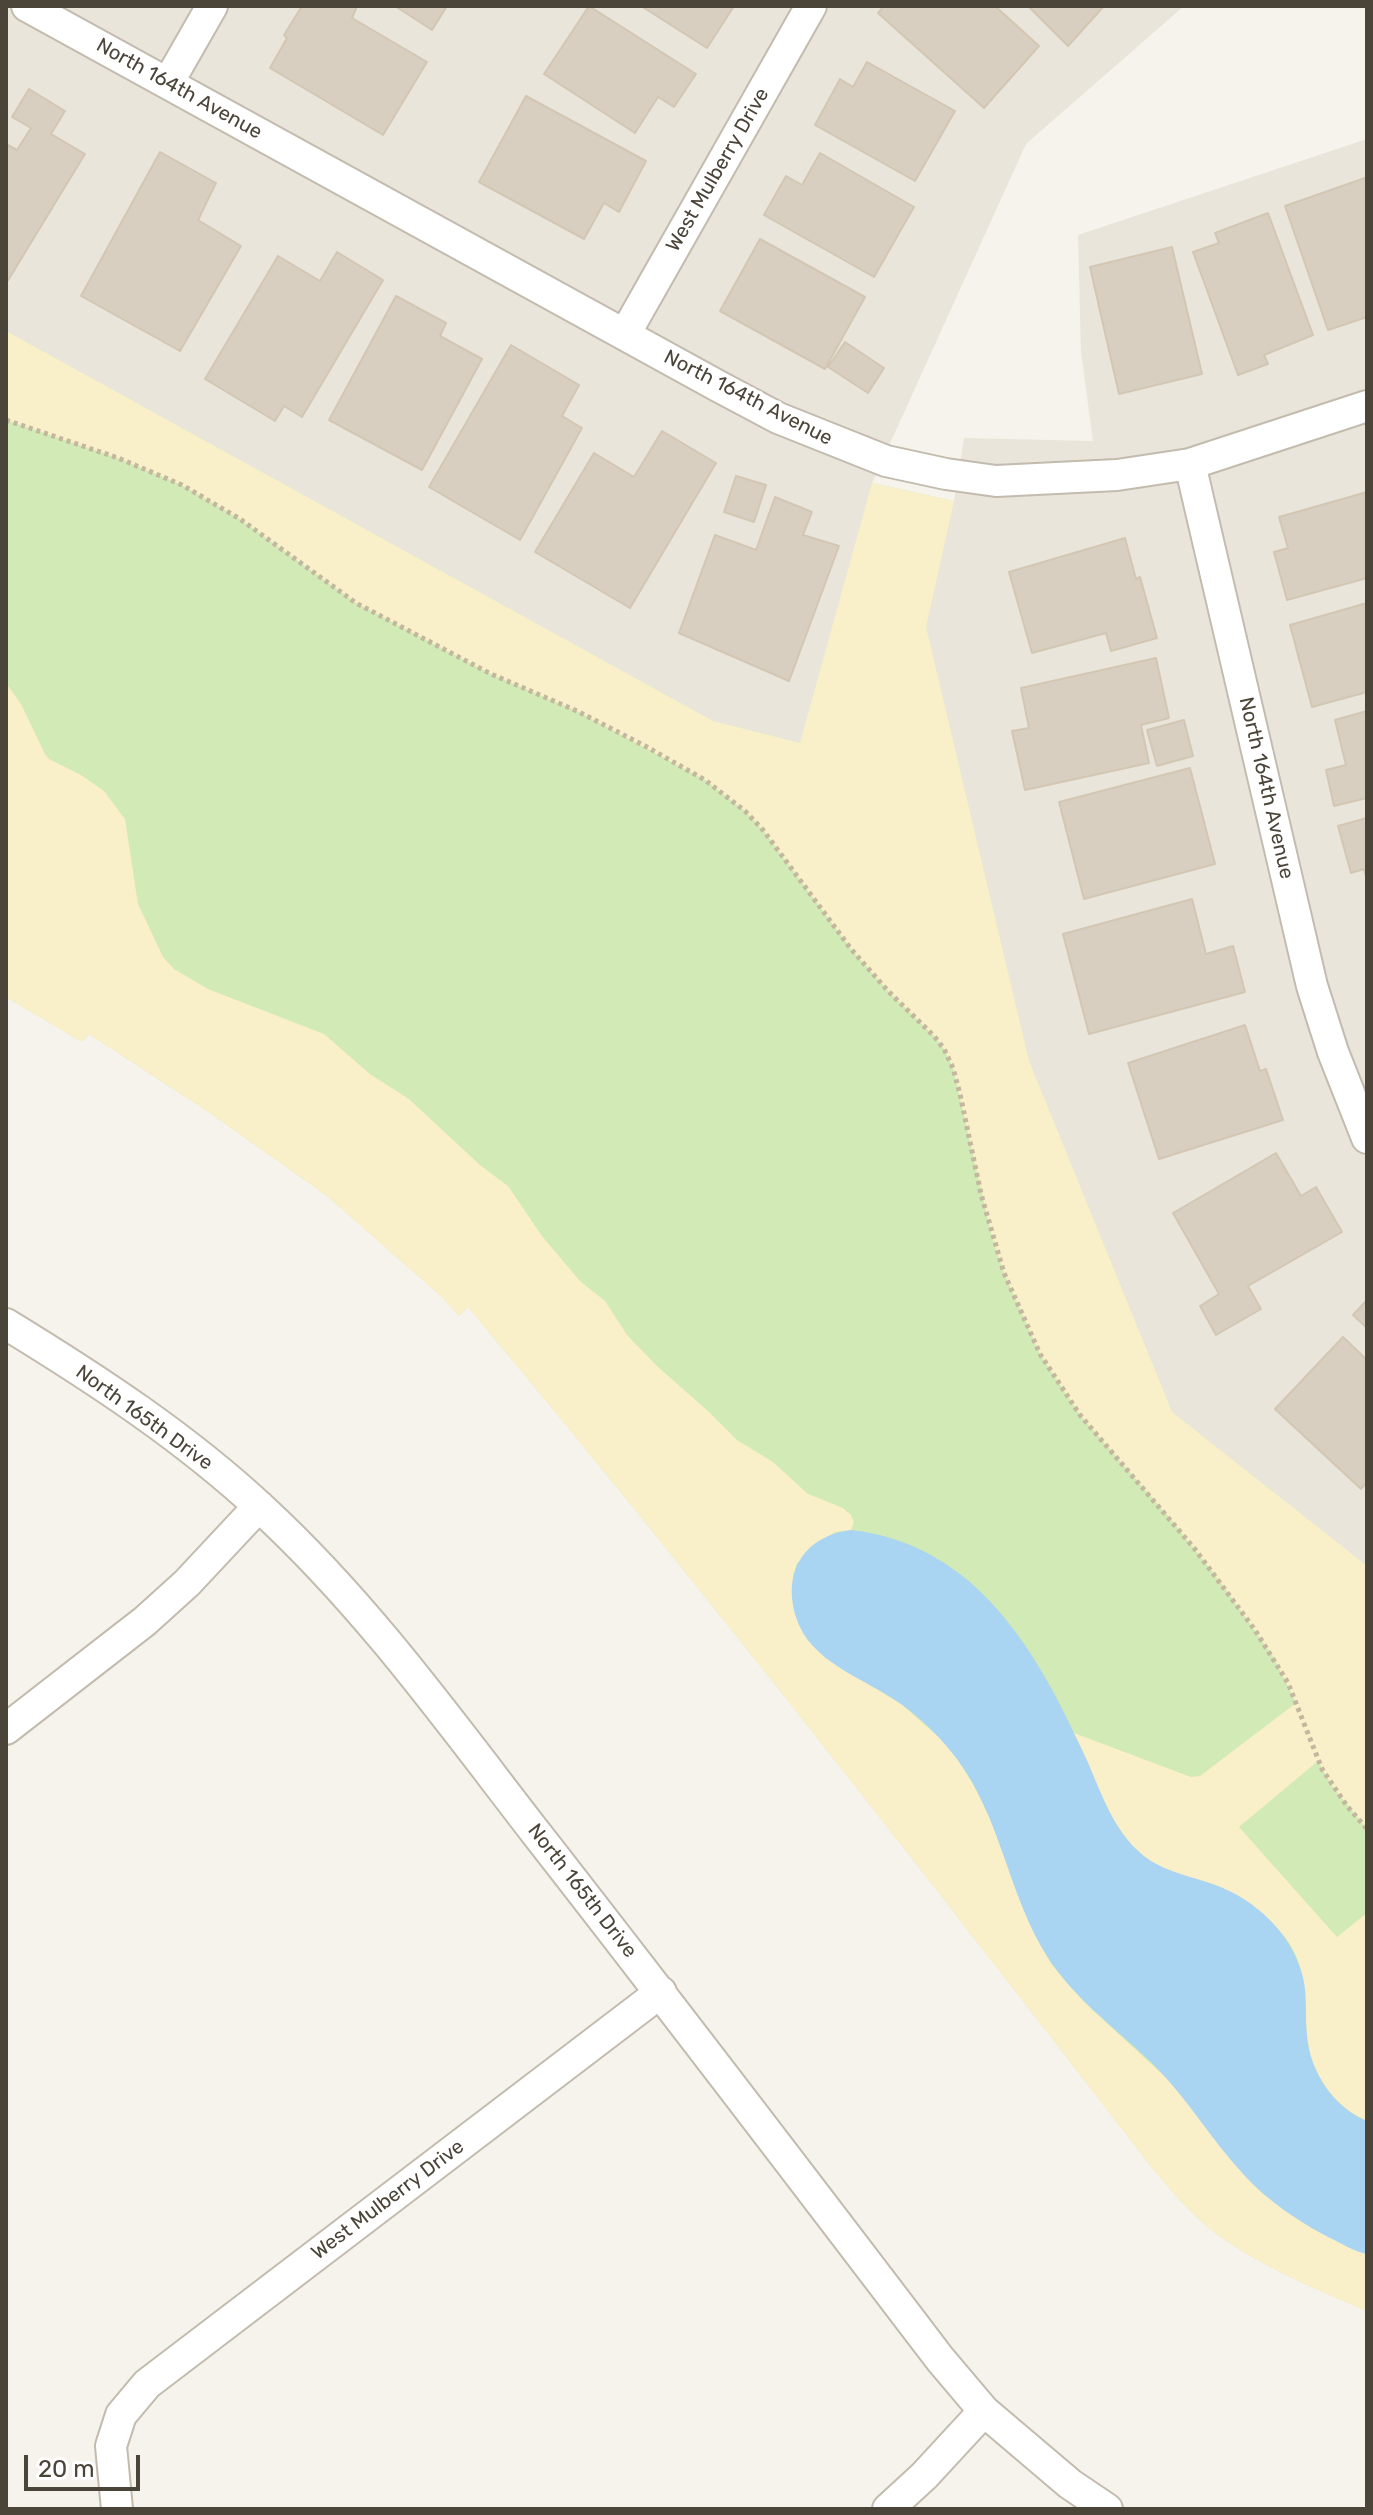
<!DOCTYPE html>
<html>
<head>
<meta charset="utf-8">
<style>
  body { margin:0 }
  #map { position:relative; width:1373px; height:2515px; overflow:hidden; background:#f6f3ec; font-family:Rubik,sans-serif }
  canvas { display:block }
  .frame { position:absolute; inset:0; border:8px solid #4b4439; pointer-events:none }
  .scale { position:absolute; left:24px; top:2455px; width:116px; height:36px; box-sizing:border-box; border:4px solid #4b4439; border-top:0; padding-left:10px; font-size:24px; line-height:28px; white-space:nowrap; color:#4b4439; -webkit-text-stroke:6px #fff; paint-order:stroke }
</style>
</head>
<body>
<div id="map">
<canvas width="1373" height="2515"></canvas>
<div class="frame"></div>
<div class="scale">20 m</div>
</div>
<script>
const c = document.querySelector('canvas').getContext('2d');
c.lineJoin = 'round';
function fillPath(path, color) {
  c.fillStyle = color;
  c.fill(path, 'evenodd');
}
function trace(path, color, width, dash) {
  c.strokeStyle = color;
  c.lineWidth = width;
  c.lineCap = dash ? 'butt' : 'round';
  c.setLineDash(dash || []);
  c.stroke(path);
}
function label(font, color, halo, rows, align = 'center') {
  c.font = font + ' Rubik,sans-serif';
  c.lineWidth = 7;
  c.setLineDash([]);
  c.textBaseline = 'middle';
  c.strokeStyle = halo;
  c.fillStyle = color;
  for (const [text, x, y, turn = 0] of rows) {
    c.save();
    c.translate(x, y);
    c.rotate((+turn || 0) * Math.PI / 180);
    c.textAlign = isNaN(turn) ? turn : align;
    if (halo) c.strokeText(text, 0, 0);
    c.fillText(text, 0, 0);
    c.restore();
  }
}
fillPath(new Path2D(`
  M6 6H1184L1026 144 872 483 800 743 713 721 6 331Z
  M1367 139V1566L1172 1412 1029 1061 926 627 954 501 964 438 1093 441 1081 352 1078 235Z`), '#eae5da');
fillPath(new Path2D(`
  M6 331 713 721 800 743 872 483 954 501 926 627 1029 1061 1172 1412 1367 1566V2311C1316 2289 1264 2268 1218 2235 1195 2218 1176 2196 1157 2174 931 1882 705 1590 468 1307L459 1316 442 1297 326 1195 207 1111 89 1034 82 1042 6 997Z`), '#d2eab5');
fillPath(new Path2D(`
  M6 331 713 721 800 743 872 483 954 501 926 627 1029 1061 1172 1412 1367 1566V1829L1332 1786 1318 1761 1239 1827 1337 1937 1367 1913V2121C1334 2107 1309 2071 1307 2035 1304 2001 1308 1965 1284 1936 1275 1926 1227 1891 1215 1885 1192 1876 1167 1874 1147 1859 1108 1829 1095 1775 1074 1733L1191 1777 1200 1776 1296 1703 1274 1658 1219 1580 1168 1516 1080 1415 1040 1354 1004 1273 992 1237 953 1068 944 1049 934 1036 889 992 851 949 763 830 745 811 705 780 577 711 491 674 356 603 240 519 182 485 118 458 6 420Z
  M6 683 21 704 45 754 49 759 81 775 104 791 125 819 138 904 163 957 174 969 208 989 324 1034 370 1074 409 1099 480 1165 508 1186 542 1236 580 1281 605 1301 627 1335 657 1366 709 1412 737 1440 773 1462 808 1494 843 1508 851 1515 854 1522 851 1530 835 1532 797 1563 793 1576 792 1589 826 1658 901 1704 941 1739 958 1760 973 1784 995 1828 1021 1902 1041 1946 1052 1965 1084 2002 1174 2085 1245 2176 1263 2194 1313 2229 1367 2254V2311C1316 2289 1264 2268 1218 2235 1195 2218 1176 2196 1157 2174 931 1882 705 1590 468 1307L459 1316 442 1297 326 1195 207 1111 89 1034 82 1042 6 997Z`), '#f9efc9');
fillPath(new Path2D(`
  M851 1530C976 1544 1037 1651 1084 1754 1099 1786 1110 1824 1136 1849 1159 1872 1189 1875 1218 1886 1244 1896 1269 1915 1285 1938 1293 1950 1301 1966 1304 1982 1307 2000 1305 2018 1307 2036 1310 2072 1334 2108 1367 2121V2254C1353 2251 1341 2243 1328 2237 1298 2221 1268 2201 1245 2176 1212 2141 1188 2099 1153 2064 1114 2026 1068 1995 1041 1946 1007 1886 999 1815 957 1759 941 1738 922 1719 901 1704 865 1678 810 1663 796 1617 782 1571 805 1536 851 1530Z`), '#a9d4f2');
const building = new Path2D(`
  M302 6H357L352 18 427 62 383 135 270 68 287 38 284 35Z
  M395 6H447L432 30Z
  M589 6 696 74 674 107 658 97 635 133 544 74Z
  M641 6H734L707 48Z
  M884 6H995L1039 46 984 108 878 13Z
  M1028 6H1104L1068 46Z
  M867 62 955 111 915 181 815 125 840 79 853 87Z
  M29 89 65 111 51 134 85 154 7 282 6 144 17 150 31 128 12 117Z
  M526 96 646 161 619 212 604 203 584 239 479 182Z
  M160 152 216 183 198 220 241 246 180 351 81 296Z
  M820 153 914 207 874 277 764 215 786 176 802 185Z
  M1365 178 1367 184V317L1328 330 1285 206Z
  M1268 213 1313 335 1264 355 1268 364 1238 375 1193 252 1219 243 1215 233Z
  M760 239 865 297 825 369 720 311Z
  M1172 247 1202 374 1119 394 1090 267Z
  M337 252 383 280 302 417 284 406 275 421 205 379 278 256 320 281Z
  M396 296 446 323 440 336 482 359 422 470 329 420Z
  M845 342 884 368 868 393 828 367Z
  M511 345 579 385 562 416 582 428 520 540 429 487Z
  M662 431 716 463 630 608 535 552 594 453 634 477Z
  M736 476 766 485 754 522 724 512Z
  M1367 492V578L1287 600 1274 552 1288 548 1279 517Z
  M775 497 812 512 803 535 839 546 789 681 679 633 715 535 756 550Z
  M1125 538 1136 579 1140 577 1157 638 1111 651 1106 633 1032 653 1009 572Z
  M1367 603V692L1312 707 1290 625Z
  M1156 658 1169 718 1141 725 1149 763 1025 790 1012 731 1029 728 1021 688Z
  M1367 711V798L1334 806 1326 770 1346 765 1335 720Z
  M1184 720 1193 756 1157 766 1147 730Z
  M1190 768 1215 864 1084 899 1059 802Z
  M1367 818V880L1364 869 1351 873 1338 826Z
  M1192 899 1206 954 1233 946 1245 992 1089 1034 1063 934Z
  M1245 1025 1260 1071 1266 1069 1283 1120 1159 1159 1128 1063Z
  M1276 1153 1301 1196 1316 1187 1342 1232 1248 1286 1261 1309 1216 1335 1200 1306 1219 1294 1173 1213Z
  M1367 1300V1328L1353 1315Z
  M1343 1337 1367 1360V1482L1361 1489 1275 1409Z`);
fillPath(building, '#d8cfc1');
trace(building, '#d3c7b4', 2);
const minor = new Path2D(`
  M27 6 718 386 778 418 886 461 946 474 996 481 1117 475 1190 464 1367 406
  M168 83 212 6
  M625 334 811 6
  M1190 464 1312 986 1333 1052 1367 1138
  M6 1324C96 1379 186 1438 263 1510 367 1606 450 1722 536 1833 672 2007 806 2183 940 2359L984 2411 1070 2484 1107 2509
  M6 1729 145 1621 187 1583 259 1506
  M117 2509 111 2446 121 2415 147 2384 661 1992
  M888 2509 924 2476 984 2411`);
trace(minor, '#c2bbae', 34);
trace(new Path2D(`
  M6 420 118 458 182 485 240 519 356 603 491 674 577 711 647 747 705 780 745 811 763 830 851 949 889 992 934 1036 944 1049 953 1068 960 1094 981 1194 1004 1273 1040 1354 1080 1415 1194 1548 1255 1630 1288 1683 1322 1769 1347 1806 1367 1829`), '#c4b79f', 5, [4, 4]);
trace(minor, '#fff', 30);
label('20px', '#4b4439', '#fff', [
  ["North 164th Avenue",179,89,29],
  ["West Mulberry Drive",718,170,-60],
  ["North 164th Avenue",748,398,27],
  ["North 164th Avenue",1266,788,77],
  ["North 165th Drive",144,1418,36],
  ["North 165th Drive",582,1891,52],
  ["West Mulberry Drive",388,2200,-37]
]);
</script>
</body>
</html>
